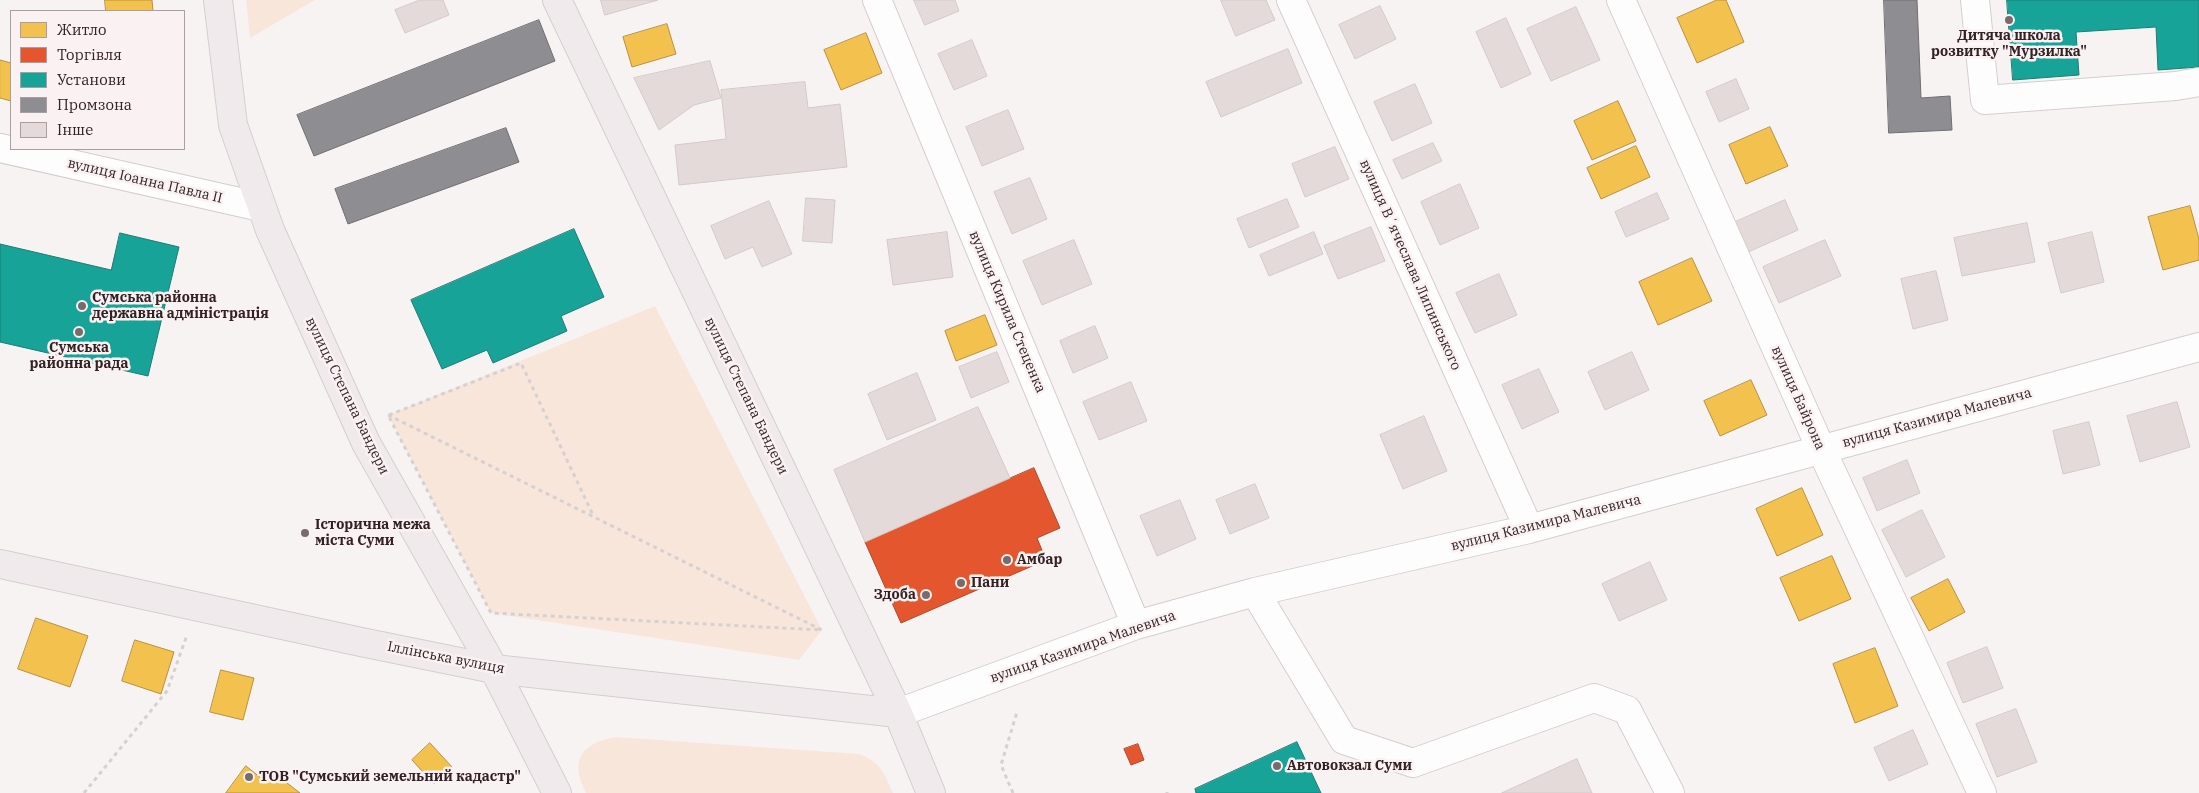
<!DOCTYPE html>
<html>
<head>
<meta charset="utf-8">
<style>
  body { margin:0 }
  #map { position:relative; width:2199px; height:793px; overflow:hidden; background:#f8f3f3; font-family:"IBM Plex Serif",serif }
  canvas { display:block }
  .legend { position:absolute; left:10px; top:10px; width:175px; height:140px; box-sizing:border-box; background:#faf1f2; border:1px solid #aa9ea0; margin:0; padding:6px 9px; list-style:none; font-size:15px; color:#322224 }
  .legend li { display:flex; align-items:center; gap:10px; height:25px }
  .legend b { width:25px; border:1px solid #aa9ea0 }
</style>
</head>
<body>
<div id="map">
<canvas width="2199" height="793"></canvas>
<ul class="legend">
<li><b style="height:14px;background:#f2c14e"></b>Житло</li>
<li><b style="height:14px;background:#e4572e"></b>Торгівля</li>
<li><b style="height:14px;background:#17a398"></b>Установи</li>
<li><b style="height:14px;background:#8d8d92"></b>Промзона</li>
<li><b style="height:14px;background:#e4dad9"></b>Інше</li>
</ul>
</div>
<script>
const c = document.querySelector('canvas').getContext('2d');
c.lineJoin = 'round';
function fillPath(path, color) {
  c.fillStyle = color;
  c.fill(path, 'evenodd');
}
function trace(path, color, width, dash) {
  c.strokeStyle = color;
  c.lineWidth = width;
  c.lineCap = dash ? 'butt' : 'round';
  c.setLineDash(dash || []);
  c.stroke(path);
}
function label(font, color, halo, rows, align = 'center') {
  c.font = font + ' "IBM Plex Serif",serif';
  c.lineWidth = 5;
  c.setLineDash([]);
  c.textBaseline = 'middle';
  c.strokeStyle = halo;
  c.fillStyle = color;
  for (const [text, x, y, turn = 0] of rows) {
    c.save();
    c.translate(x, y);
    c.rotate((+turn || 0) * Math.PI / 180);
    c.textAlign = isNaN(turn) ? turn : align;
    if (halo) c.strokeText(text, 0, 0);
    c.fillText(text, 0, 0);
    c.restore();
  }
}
fillPath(new Path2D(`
  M246 0H315L250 38Z
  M655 306 822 630 799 660 491 613 388 415Z
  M616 737 859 754C881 762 884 773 893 793H586C569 760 581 743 616 737Z`), '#f9e6db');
const homes = new Path2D(`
  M105 0H152L153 11H106Z
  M1717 0H1726L1744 42 1697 63 1677 18Z
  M667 24 676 54 632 67 623 37Z
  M866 33 882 73 841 90 824 50Z
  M0 60 11 63V101L0 98Z
  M1618 101 1636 141 1592 160 1574 121Z
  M1770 127 1788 166 1746 184 1729 145Z
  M1636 146 1650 177 1601 199 1587 168Z
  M2190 206 2199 239V260L2163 270 2148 217Z
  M1692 258 1712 301 1658 325 1639 282Z
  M985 315 997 345 956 361 945 331Z
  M1751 380 1767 415 1720 436 1704 401Z
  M1802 488 1823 535 1777 556 1756 509Z
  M1832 556 1851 599 1799 621 1780 578Z
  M1948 579 1965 612 1929 631 1911 598Z
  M36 618 88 636 70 687 18 669Z
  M135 640 174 652 161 694 122 681Z
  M1875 648 1898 706 1855 723 1833 664Z
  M221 670 254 678 243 720 210 712Z
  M430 743 452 767 434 784 412 760Z
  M246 766 266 782 273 772 300 793H226Z`);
fillPath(homes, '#f2c14e');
trace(homes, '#b89141', 1);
const shops = new Path2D(`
  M1034 468 1060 528 1037 538 1046 560 901 623 865 542Z
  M1138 744 1144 760 1131 765 1124 749Z`);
fillPath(shops, '#e4572e');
trace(shops, '#af472b', 1);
const public = new Path2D(`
  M2007 0H2199V67L2158 70 2156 27 2076 32 2079 75 2013 80Z
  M574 229 604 297 561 316 567 331 493 363 487 350 442 369 411 300Z
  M120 233 179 247 148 376 0 342V244L111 270Z
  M1297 742 1321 793H1196L1195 789Z`);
fillPath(public, '#17a398');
trace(public, '#1f7c75', 1);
const industry = new Path2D(`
  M1884 0H1917L1921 98 1950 96 1952 130 1889 133Z
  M539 20 555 61 314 156 297 115Z
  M506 128 519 162 348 224 335 189Z`);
fillPath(industry, '#8d8d92');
trace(industry, '#726d71', 1);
const building = new Path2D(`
  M420 0H443L449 15 405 33 395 10Z
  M601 0H658L605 15Z
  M914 0H955L959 11 925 25Z
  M1221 0H1266L1275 20 1236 36Z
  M1380 6 1396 39 1355 59 1339 25Z
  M1576 7 1600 60 1551 81 1527 29Z
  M1506 18 1531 74 1501 88 1476 32Z
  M972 40 987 76 954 90 938 54Z
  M1288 49 1302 83 1221 117 1206 82Z
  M710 61 721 98 694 105 659 130 634 78Z
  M1736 79 1749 109 1719 122 1706 92Z
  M805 82 808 108 840 104 847 167 679 185 675 145 726 139 721 90Z
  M1415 84 1432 123 1392 141 1374 102Z
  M1008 110 1024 149 982 166 966 127Z
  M1433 143 1442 161 1402 179 1393 160Z
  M1335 147 1349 179 1305 197 1292 164Z
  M1030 178 1047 219 1012 234 994 192Z
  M1460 184 1479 228 1440 245 1421 202Z
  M1657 193 1669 219 1626 237 1615 212Z
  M806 198 835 200 832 243 803 241Z
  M1287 199 1299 227 1249 248 1237 219Z
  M1785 200 1798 230 1746 253 1733 223Z
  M769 201 792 254 762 267 753 247 725 259 711 226Z
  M2027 223 2035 262 1962 276 1954 238Z
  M1371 227 1385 261 1338 279 1324 246Z
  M947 232 953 277 893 285 887 240Z
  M1314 232 1323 254 1269 276 1260 255Z
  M2092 232 2104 282 2061 293 2048 243Z
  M1074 240 1092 284 1042 305 1023 261Z
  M1825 240 1841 276 1779 303 1763 267Z
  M1936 271 1948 320 1913 329 1901 279Z
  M1499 274 1517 315 1475 333 1456 293Z
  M1095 326 1108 358 1073 373 1060 341Z
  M997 352 1009 382 971 398 959 367Z
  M1632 352 1649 390 1605 410 1588 372Z
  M1539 369 1559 412 1522 429 1502 385Z
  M917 373 936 420 887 440 868 394Z
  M1131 382 1147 421 1099 440 1083 402Z
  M2177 402 2190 447 2140 462 2127 416Z
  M978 407 1010 478 865 542 834 470Z
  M1424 416 1447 471 1403 489 1380 435Z
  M2089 422 2100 465 2063 474 2053 431Z
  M1907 460 1920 493 1877 511 1863 478Z
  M1255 484 1269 518 1230 534 1216 500Z
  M1180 500 1196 539 1157 556 1140 516Z
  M1922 510 1945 557 1906 577 1882 530Z
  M1650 562 1667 600 1619 621 1602 584Z
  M1987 647 2003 688 1963 703 1947 663Z
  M2016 709 2037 762 1997 777 1976 724Z
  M1913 730 1928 764 1889 781 1874 748Z
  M1577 759 1592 793H1502Z`);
fillPath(building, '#e4dad9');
trace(building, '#d3cac8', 1);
const minor = new Path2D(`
  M877 0 1136 625
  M1291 0 1529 529
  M1621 0 1821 449 1982 793
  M1975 0 1985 100 2176 86 2199 82
  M0 148 261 207
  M1255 592 1344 740 1413 763 1594 698 1627 710 1670 793
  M898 713 1136 625 1255 592 1529 529 2199 347`);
const major = new Path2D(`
  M218 0 233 125 270 230 366 443 494 669 557 793
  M557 0 898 713 931 793
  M0 564 361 642 494 669 898 713`);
trace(minor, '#d7ccce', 30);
trace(major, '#d4cfcf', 30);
trace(new Path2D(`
  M388 415 822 630 491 613Z
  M389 415 521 363 593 515
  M1167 792V793
  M84 793 167 691 187 635
  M1013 793 1001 765 1017 712`), '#d5d1d1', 3, [4, 4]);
trace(minor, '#fefdfd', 28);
trace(major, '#f1eaed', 28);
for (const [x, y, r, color] of [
  [2009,20,5,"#776b6c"],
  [82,306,5,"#776b6c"],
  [79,332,5,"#776b6c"],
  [305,533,5,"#776b6c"],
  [1007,560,5,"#776b6c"],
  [961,583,5,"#776b6c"],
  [926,595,5,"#776b6c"],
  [1277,766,5,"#776b6c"],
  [249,777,5,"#776b6c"]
]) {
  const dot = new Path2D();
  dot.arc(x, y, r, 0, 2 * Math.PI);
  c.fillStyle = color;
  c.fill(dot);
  trace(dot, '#faf1f2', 2);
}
label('bold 14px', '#322224', '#faf1f2', [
  ["Дитяча школа",2009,36,"center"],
  ["розвитку \"Мурзилка\"",2009,52,"center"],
  ["Сумська районна",92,298],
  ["державна адміністрація",92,314],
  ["Сумська",79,348,"center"],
  ["районна рада",79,364,"center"],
  ["Історична межа",315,525],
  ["міста Суми",315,541],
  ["Амбар",1017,560],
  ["Пани",971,583],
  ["Здоба",916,595,"right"],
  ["Автовокзал Суми",1287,766],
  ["ТОВ \"Сумський земельний кадастр\"",259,777]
], 'left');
label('14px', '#322224', '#faf1f2', [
  ["вулиця Іоанна Павла II",145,181,13],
  ["вулиця Вʼячеслава Липинського",1410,265,66],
  ["вулиця Кирила Стеценка",1007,312,67],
  ["вулиця Степана Бандери",347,396,64],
  ["вулиця Степана Бандери",746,396,64],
  ["вулиця Байрона",1798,398,66],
  ["вулиця Казимира Малевича",1937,418,-15],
  ["вулиця Казимира Малевича",1546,523,-14],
  ["вулиця Казимира Малевича",1083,647,-19],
  ["Іллінська вулиця",446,658,11]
]);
</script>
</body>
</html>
